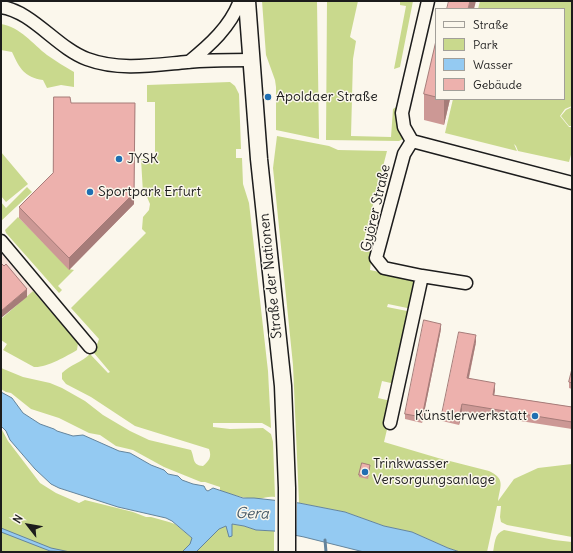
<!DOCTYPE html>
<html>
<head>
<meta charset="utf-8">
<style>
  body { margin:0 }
  #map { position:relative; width:573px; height:553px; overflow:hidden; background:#fbf7ec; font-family:Delius,sans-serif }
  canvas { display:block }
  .frame { position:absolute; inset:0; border:2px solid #1c1c1c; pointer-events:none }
  .legend { position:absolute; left:435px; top:8px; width:130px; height:92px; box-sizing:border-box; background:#fbf7ec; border:1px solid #a29f99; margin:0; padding:5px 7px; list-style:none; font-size:12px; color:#1c1c1c }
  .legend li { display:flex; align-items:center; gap:8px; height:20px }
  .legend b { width:20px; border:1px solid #a29f99 }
  .north { position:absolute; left:8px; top:505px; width:40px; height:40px; -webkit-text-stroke:3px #fbf7ec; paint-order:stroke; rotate:301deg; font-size:11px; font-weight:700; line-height:16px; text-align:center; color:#1c1c1c }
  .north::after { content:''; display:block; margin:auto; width:14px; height:18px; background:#1c1c1c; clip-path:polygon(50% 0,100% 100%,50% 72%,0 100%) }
</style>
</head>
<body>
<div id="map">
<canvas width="573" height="553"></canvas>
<div class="frame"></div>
<ul class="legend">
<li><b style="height:5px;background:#fbf7ec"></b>Straße</li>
<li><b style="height:11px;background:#c9d98d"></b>Park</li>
<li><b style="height:11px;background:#94caf2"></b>Wasser</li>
<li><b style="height:11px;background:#edb1ad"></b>Gebäude</li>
</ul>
<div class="north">N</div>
</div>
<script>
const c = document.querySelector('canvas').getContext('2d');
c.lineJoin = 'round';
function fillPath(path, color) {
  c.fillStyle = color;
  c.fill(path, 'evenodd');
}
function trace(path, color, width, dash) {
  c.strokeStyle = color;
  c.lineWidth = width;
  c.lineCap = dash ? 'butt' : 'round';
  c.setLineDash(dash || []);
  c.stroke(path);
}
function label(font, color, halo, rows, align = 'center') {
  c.font = font + ' Delius,sans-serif';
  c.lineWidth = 3;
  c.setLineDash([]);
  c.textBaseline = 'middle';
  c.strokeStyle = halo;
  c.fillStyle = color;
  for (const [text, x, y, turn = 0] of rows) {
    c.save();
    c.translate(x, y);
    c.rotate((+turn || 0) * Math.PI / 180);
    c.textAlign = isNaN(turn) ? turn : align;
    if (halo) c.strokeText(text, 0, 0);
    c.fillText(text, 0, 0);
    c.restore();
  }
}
fillPath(new Path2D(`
  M1 253 33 291 1 318Z`), '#f7e2d9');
fillPath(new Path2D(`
  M262 1H317L319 139 276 130V87L275 80 266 55Z
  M327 1H358L350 37 356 41 353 59 351 136 391 137 393 109 398 106 400 126 403 139 399 141 326 140Z
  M400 1H413L400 67 394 69 406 6 400 5Z
  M480 1H572V106L565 109 560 116 569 127H572V151L569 162 518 151 516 146 514 144 517 151 445 133 453 99H508V106V99H564V9H478Z
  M1 24C20 27 33 44 47 55 56 61 65 67 74 72V87L61 85 47 88 43 80C24 77 20 69 12 52L1 50Z
  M230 82 235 86 239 94 241 149H236V158H242L243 184 249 203 268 371 271 428 262 423H213V427L230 429 263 428 271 434 273 442 275 497C268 496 265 498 259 499 245 499 234 495 220 491V487L205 482H201L164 467 133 450 116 446 100 435 89 433 59 418 31 409 11 393 6 392 1 389V368L23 377 50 383 62 388 85 401 103 415 130 431 149 440 191 450C195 459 192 465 203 466 209 461 212 457 209 449L135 426 91 397 66 384 62 379V373C70 365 82 362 90 354L108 373 110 372 94 353 99 339 71 308 146 233 142 229 143 217 149 210 150 204 147 197 143 193 141 159H155V102H147V85Z
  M572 107V126H569L561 116 566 110Z
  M277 136 329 146 338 150 387 151 361 251 367 250 372 252 370 270 413 279 416 286 412 309 388 304 387 307 412 312 395 384 382 381 378 398 391 401 389 421 384 442 438 458 489 471C506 479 500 486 498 501L514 479 538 468 572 464V537L507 525 501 522 500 517 501 506H497L487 552H460L448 548 412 532 384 526 345 512 299 503 293 365 273 168Z
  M1 152 28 184 6 202 1 196Z
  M27 187 32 192 1 221V202L6 208Z
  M18 217 69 269 74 270 58 286 62 290 59 293 6 233 5 230Z
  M33 291 78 343 77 350C67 356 46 368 34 367L3 350 7 344 1 340V319Z
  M1 428 8 441 40 483 56 493 79 503 85 500 133 512 146 517H151L169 522 175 524 192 538 232 524 244 526 256 530 274 531V552H1Z
  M504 530 554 540 572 542V552H493C495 543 494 534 504 530Z`), '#c9d98d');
const water = new Path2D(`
  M1 392 12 398 23 413 40 424 54 429 57 431 73 436 83 435 119 451 130 453 151 465 164 470 168 474 178 476 182 480 193 484 204 486 206 490 208 491 213 488 243 498H254L299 503 345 512 384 526 412 532 448 548 460 552H364L304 537 274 531 256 530 244 526 232 524V536L229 537 226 526 219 529 196 552H182L190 544 192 538 172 521 166 518 118 507 59 488 51 484 35 469 10 440 6 431 1 426Z
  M1 528 51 548 70 552 50 551 1 532Z`);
fillPath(water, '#94caf2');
trace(water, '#64849c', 1);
fillPath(new Path2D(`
  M275 499 297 501 296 538 275 534Z`), '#fbf7ec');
trace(new Path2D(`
  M325 540 326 552`), '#64849c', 3);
const street = new Path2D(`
  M428 1 402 113 404 127 412 141 572 183
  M1 7C32 11 57 48 87 59 119 71 154 65 187 62 208 60 230 60 251 60
  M189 62C210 45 230 27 240 1
  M1 241 90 347
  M422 276 466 283
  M390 423 422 276 384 268 376 258 404 154 412 141`);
const secondary = new Path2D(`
  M247 1 259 159 283 386 287 488V552`);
trace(street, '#1c1c1c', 15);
trace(secondary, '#1c1c1c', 19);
trace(street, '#fbf7ec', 12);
trace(secondary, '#fbf7ec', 16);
fillPath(new Path2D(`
  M436 41V99H450L444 125 424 120V94Z
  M71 103 134 204 69 270 19 218V207L53 173Z
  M441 329 422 423 405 419V414Z
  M476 342 469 378 495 390 494 395 572 407V429L462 412 459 425 442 421V414Z
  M572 369V389L569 388V382Z
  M370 468 368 479 359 477V475Z`), '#cc9895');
fillPath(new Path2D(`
  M470 1H476L474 9H468Z
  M444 99H450L444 125Z
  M135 103 134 204 69 270V258Z
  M2 246V254L1 255V248Z
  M27 289V297L1 318V311Z
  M441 324V329L422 423V417Z
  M476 335V342L467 385V378Z
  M495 383V390L493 402V395Z
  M462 404V412L459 425V418Z`), '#a67c79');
const building = new Path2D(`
  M449 1H470L468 9H447Z
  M436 41V97L424 94Z
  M54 97H70L71 103H135L134 193 69 258 19 207 53 173Z
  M1 263 4 266 6 264 27 289 1 311Z
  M424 320 441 324 422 417 405 414Z
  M459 332 476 335 467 378 495 383 493 395 572 407V422L462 404 459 418 442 414Z
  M572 369V383L569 382Z
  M362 463 370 465 368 476 359 475Z`);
fillPath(building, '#edb1ad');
trace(building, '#a67c79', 1);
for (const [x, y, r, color] of [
  [268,97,4,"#1f6fb2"],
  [119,159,4,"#1f6fb2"],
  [90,192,4,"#1f6fb2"],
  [535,416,4,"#1f6fb2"],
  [365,472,4,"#1f6fb2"]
]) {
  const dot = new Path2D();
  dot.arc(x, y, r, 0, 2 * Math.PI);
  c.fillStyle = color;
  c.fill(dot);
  trace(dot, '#fbf7ec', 1.5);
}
label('14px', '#1c1c1c', '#fbf7ec', [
  ["Apoldaer Straße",276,97],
  ["JYSK",127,159],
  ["Sportpark Erfurt",98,192],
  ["Künstlerwerkstatt",527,416,"right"],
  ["Trinkwasser",373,464],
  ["Versorgungsanlage",373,480]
], 'left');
label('14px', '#1c1c1c', '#fbf7ec', [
  ["Györer Straße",376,208,-77],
  ["Straße der Nationen",271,276,-96]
]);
label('italic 15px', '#465967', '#fbf7ec', [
  ["Gera",252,514,1]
]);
</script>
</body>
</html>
